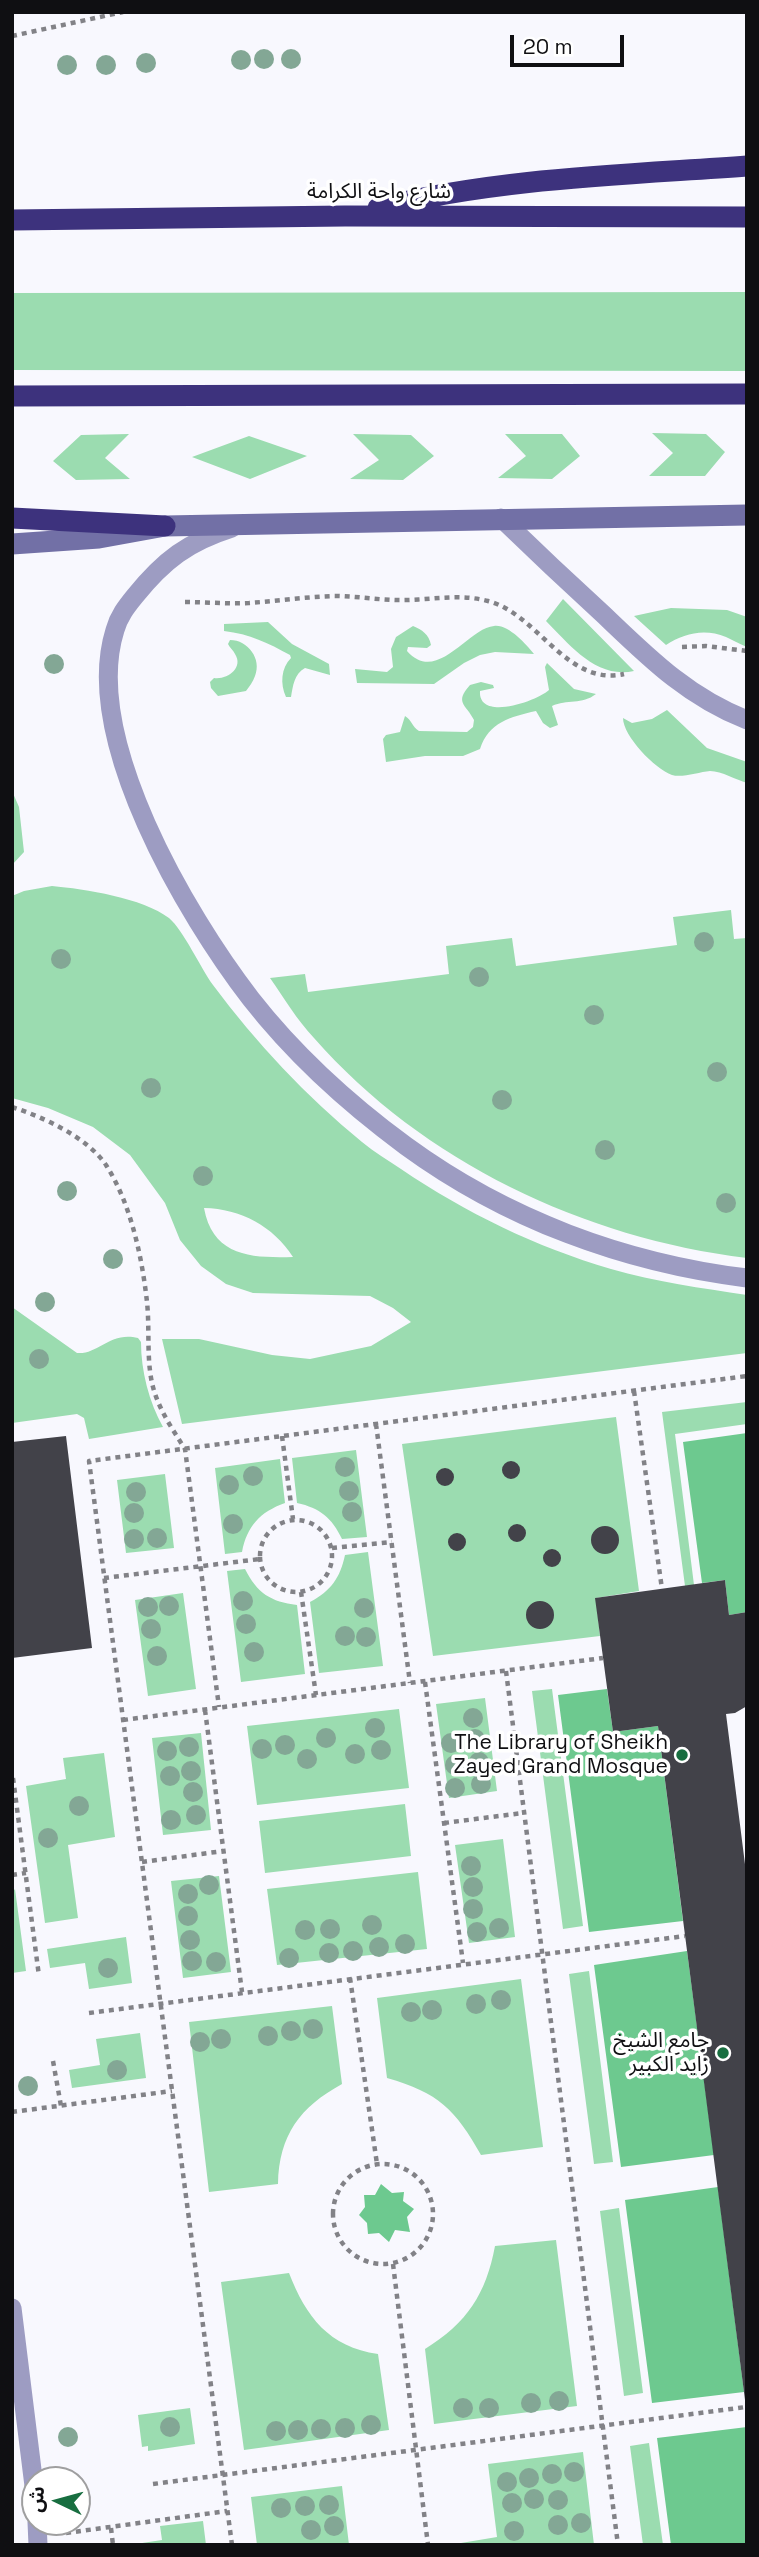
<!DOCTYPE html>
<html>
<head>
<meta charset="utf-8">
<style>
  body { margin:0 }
  #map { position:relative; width:759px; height:2557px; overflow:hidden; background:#f8f8fe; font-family:"Space Grotesk","Noto Sans Arabic",sans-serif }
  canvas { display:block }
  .frame { position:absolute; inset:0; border:14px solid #0f0f12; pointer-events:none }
  .north { position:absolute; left:21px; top:2466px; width:70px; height:70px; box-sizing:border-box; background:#fff; border:2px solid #9f9fa0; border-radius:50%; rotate:275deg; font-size:19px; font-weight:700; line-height:28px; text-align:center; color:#0f0f12 }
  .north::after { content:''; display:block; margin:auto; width:24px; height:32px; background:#186e40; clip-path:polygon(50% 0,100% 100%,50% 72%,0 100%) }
  .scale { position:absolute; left:510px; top:35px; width:114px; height:32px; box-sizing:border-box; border:4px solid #0f0f12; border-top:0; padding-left:9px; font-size:21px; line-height:24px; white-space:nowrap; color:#0f0f12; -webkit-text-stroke:5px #fff; paint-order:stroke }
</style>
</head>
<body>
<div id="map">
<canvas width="759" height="2557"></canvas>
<div class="frame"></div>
<div class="north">ش</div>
<div class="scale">20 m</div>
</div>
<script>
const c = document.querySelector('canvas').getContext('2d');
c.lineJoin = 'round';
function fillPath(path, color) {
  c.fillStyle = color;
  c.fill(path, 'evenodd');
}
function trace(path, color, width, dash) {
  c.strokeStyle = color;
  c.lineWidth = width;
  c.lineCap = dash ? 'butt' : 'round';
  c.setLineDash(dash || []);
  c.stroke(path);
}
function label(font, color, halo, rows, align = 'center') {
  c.font = font + ' "Space Grotesk","Noto Sans Arabic",sans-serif';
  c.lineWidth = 7;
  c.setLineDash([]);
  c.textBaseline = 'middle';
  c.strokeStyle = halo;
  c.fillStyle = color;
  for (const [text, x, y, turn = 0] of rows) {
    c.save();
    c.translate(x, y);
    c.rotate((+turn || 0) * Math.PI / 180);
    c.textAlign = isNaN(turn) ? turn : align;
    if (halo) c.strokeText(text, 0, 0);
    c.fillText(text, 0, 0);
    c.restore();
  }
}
fillPath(new Path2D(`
  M747 292V371L12 370V293Z
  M652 433 706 434 725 452 705 476H649L673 453Z
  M129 434 105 458 130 479 76 480 53 461 81 435Z
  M353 434 411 435 434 456 403 480 350 479 379 460Z
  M505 434H562L580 456 552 479 498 478 526 456Z
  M249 436 307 456 250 479 192 457Z
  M563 599 634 671C596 679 570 645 546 621Z
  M671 608 727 610 747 617V647C739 644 733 640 726 637 705 628 684 633 666 645L634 616Z
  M268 622 292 644 329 664 330 675 305 668C294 674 293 686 291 697H286C280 684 281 668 291 658L290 655C268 643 250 634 224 631V624Z
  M413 626C422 630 429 634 431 645L427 648 408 647 407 651C437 685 468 628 494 626 508 624 526 644 534 654L495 652 480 655 464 663 434 684 357 683 355 669 387 672 393 667 391 649 396 637Z
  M230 640C248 640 262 659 255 676 253 682 249 687 246 691L218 696 211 688 210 682 214 678C227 680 244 668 235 654 233 650 230 648 228 644Z
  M547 663 574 689 596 694C582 705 567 699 552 706L558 725 550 728 543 723 536 711C510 717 489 722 480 749L463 756H425L386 762 383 739 386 735 400 732 405 716C412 720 412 727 419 731L467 732 473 727 474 720C466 704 454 703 470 685L481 682 493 685 494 688 480 691C478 722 537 701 549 690L545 667Z
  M667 710 707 748 747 762V783C736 780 722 771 710 771 699 772 682 778 672 775 655 769 623 736 623 718L632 723 652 719Z
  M12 791 19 807 24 852 12 865Z
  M52 886C85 889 143 898 169 918 184 931 200 967 213 985 256 1043 306 1096 362 1142 374 1152 388 1160 401 1169 466 1213 536 1247 611 1269 655 1282 702 1288 747 1295V1353L182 1424 162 1339H199L272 1355 310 1359 371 1346 411 1322 393 1308 370 1296 253 1293 226 1284 201 1266 180 1240 165 1203 130 1155 93 1127 48 1108 12 1098V896L24 891ZM204 1208C241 1209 273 1226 293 1257 252 1258 213 1257 204 1208Z
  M731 910 734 939 747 938V1258C584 1238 423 1162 314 1038 297 1020 284 998 270 978L305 974 308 992 449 974 446 946 512 938 516 966 677 945 673 917Z
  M12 1307 77 1353C98 1355 110 1331 138 1338L141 1342C141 1371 149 1402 163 1427L89 1439 84 1418 77 1414 12 1423Z
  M747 1402V1424L675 1434 694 1585 685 1586 662 1412Z
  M616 1417 639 1591 596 1598 600 1636 433 1656 402 1444Z
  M356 1450 367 1537 342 1539C332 1518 320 1508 297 1503L292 1458Z
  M280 1459 285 1503C260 1512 247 1526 242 1552L225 1554 215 1468Z
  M165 1474 174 1548 126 1553 117 1480Z
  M368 1552 383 1666 319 1673 310 1602C331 1591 340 1578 345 1555Z
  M245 1569C257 1593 271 1602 297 1605L305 1674 241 1682 227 1571Z
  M183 1593 196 1689 148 1696 135 1600Z
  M552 1689 583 1926 563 1929 532 1691Z
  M485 1698 497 1791 449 1798 436 1704Z
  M399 1709 409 1788 257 1805 247 1726Z
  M201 1733 211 1830 163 1835 152 1738Z
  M104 1753 115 1837 68 1845 78 1918 45 1923 26 1786 66 1779 63 1758Z
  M405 1804 411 1856 265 1873 259 1821Z
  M503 1839 515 1937 469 1943 455 1845Z
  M418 1872 427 1949 277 1965 267 1889Z
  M219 1876 231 1972 183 1978 171 1881Z
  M15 1889 26 1971 12 1973V1893Z
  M126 1937 132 1983 89 1989 85 1963 50 1968 47 1949Z
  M589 1971 613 2162 594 2164 569 1974Z
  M521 1979 543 2147 481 2155C455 2109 439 2093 387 2078L377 1998Z
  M332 2006 342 2084C300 2107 279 2135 278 2184L209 2192 189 2022Z
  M140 2033 146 2078 72 2088 69 2070 100 2065 96 2039Z
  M619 2208 643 2393 624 2396 600 2211Z
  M556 2240 577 2406 434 2424 425 2349C467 2323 486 2294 495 2246Z
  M289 2273C306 2317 329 2347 378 2354L389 2430 244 2450 221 2282Z
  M190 2408 195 2444 148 2451V2446L142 2447 138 2415Z
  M649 2443 663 2545H643L630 2446Z
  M583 2452 594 2545H449L497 2537 488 2464Z
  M342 2486 349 2545H257L251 2497Z
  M203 2521 206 2545H129L162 2540 160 2526Z`), '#9bdcb0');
fillPath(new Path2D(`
  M747 1433V1612L729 1615 725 1580 702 1583 683 1442Z
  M607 1689 613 1732 658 1726 683 1921 589 1932 558 1695Z
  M687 1951 714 2155 621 2167 594 1965Z
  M381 2184 392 2193 404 2192 403 2201 414 2209 407 2217 410 2232 395 2230 389 2242 379 2233 368 2234 367 2223 359 2215 365 2207 364 2195H375Z
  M718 2187 744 2392 652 2403 625 2200Z
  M747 2427V2545H671L657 2438Z`), '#6dc98f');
fillPath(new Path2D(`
  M66 1436 92 1648 12 1658V1442Z
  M502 1470a9 9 0 1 1 18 0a9 9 0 1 1-18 0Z
  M436 1477a9 9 0 1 1 18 0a9 9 0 1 1-18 0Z
  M508 1533a9 9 0 1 1 18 0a9 9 0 1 1-18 0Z
  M591 1540a14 14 0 1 1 28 0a14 14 0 1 1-28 0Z
  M448 1542a9 9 0 1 1 18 0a9 9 0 1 1-18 0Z
  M543 1558a9 9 0 1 1 18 0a9 9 0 1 1-18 0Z
  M725 1580 729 1615 747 1612V1706L735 1713 726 1714 747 1880 745 2400 658 1726 613 1732 595 1598Z
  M526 1615a14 14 0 1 1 28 0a14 14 0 1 1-28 0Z`), '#424249');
trace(new Path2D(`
  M12 36 123 12
  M185 602C206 602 227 604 249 603 277 601 305 597 334 596 359 596 383 601 408 600 435 599 462 594 488 601 538 614 567 687 624 674
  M682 647 706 646 747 651
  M12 1107C43 1117 87 1137 106 1165 131 1204 142 1257 147 1302 150 1331 146 1360 153 1387 159 1410 173 1430 185 1449L219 1707
  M634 1391 662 1589
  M376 1424 410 1683
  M282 1436 293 1519
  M260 1556a36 36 0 1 1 72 0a36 36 0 1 1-72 0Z
  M332 1548 392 1542
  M104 1578 260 1559
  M301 1592 316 1695
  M506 1671 618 2545
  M425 1682 463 1963
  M205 1710 242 1992
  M123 1720 603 1658
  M13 1778 39 1976
  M444 1823 523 1813
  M142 1862 223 1851
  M12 1875 26 1873
  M350 1978 377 2164
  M89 2013 685 1936
  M53 2061 61 2106
  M12 2112 172 2091
  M333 2214a50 50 0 1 1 100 0a50 50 0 1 1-100 0Z
  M393 2264 428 2545
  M153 2484 746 2407
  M77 2494 89 2492
  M111 2528 113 2545
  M66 2533 227 2511
  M232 2545 89 1461 747 1376`), '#828287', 4.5, [5, 5]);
trace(new Path2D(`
  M501 518C535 551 569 583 604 615 649 658 688 697 747 720
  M232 528C188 542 164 560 135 596 126 607 119 616 115 630 81 738 187 916 251 999 294 1054 349 1104 406 1146 506 1219 624 1263 747 1278
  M12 2308 35 2494
  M37 2522 38 2545`), '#9d9cc2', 19);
trace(new Path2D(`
  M12 544 99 538 165 526 747 515`), '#7270a6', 21);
trace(new Path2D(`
  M378 208C499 178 623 175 747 166
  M12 220 345 216 747 217
  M12 396 747 394
  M12 518 165 526`), '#3d327d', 21);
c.fillStyle = '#83a795';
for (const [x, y] of [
  [264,59],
  [291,59],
  [241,60],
  [146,63],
  [67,65],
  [106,65],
  [54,664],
  [704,942],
  [61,959],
  [479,977],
  [594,1015],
  [717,1072],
  [151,1088],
  [502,1100],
  [605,1150],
  [203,1176],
  [67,1191],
  [726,1203],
  [113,1259],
  [45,1302],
  [39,1359],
  [345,1467],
  [253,1476],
  [229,1485],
  [349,1491],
  [136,1492],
  [352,1512],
  [134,1513],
  [233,1524],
  [157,1538],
  [134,1539],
  [243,1601],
  [169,1606],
  [148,1607],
  [364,1608],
  [246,1624],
  [151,1629],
  [345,1636],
  [366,1637],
  [254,1652],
  [157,1656],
  [473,1718],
  [375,1728],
  [326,1738],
  [475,1739],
  [451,1743],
  [285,1745],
  [189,1747],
  [262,1749],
  [381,1750],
  [167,1751],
  [355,1754],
  [307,1759],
  [479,1762],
  [455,1765],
  [191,1771],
  [170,1776],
  [481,1784],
  [455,1788],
  [193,1792],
  [79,1806],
  [196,1815],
  [171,1820],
  [48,1838],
  [471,1866],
  [209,1885],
  [473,1887],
  [188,1894],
  [473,1909],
  [188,1916],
  [372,1925],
  [499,1928],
  [330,1929],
  [305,1930],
  [477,1932],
  [190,1940],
  [405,1944],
  [379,1947],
  [353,1951],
  [329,1953],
  [289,1958],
  [192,1961],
  [216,1962],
  [108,1968],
  [501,2000],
  [476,2004],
  [432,2010],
  [411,2012],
  [313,2029],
  [291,2031],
  [268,2036],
  [221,2039],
  [200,2042],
  [117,2070],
  [28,2086],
  [559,2401],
  [531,2403],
  [463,2408],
  [489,2408],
  [371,2425],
  [170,2427],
  [345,2428],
  [321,2429],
  [298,2430],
  [276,2431],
  [68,2437],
  [574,2472],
  [552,2474],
  [529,2478],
  [507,2482],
  [534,2499],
  [558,2500],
  [512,2503],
  [329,2505],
  [305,2506],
  [281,2508],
  [581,2523],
  [558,2525],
  [334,2526],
  [311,2530],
  [514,2531]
]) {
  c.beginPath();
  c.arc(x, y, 10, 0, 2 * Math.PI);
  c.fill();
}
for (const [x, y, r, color] of [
  [682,1755,7,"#186e40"],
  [723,2053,7,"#186e40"]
]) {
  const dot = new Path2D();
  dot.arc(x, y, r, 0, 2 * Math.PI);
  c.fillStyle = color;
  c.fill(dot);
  trace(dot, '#fff', 2.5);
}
label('21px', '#0f0f12', '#fff', [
  ["شارع واحة الكرامة",379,192]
]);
label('21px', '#0f0f12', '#fff', [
  ["The Library of Sheikh",668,1743],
  ["Zayed Grand Mosque",668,1767],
  ["جامع الشيخ",709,2041],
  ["زايد الكبير",709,2065]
], 'right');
</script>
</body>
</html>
